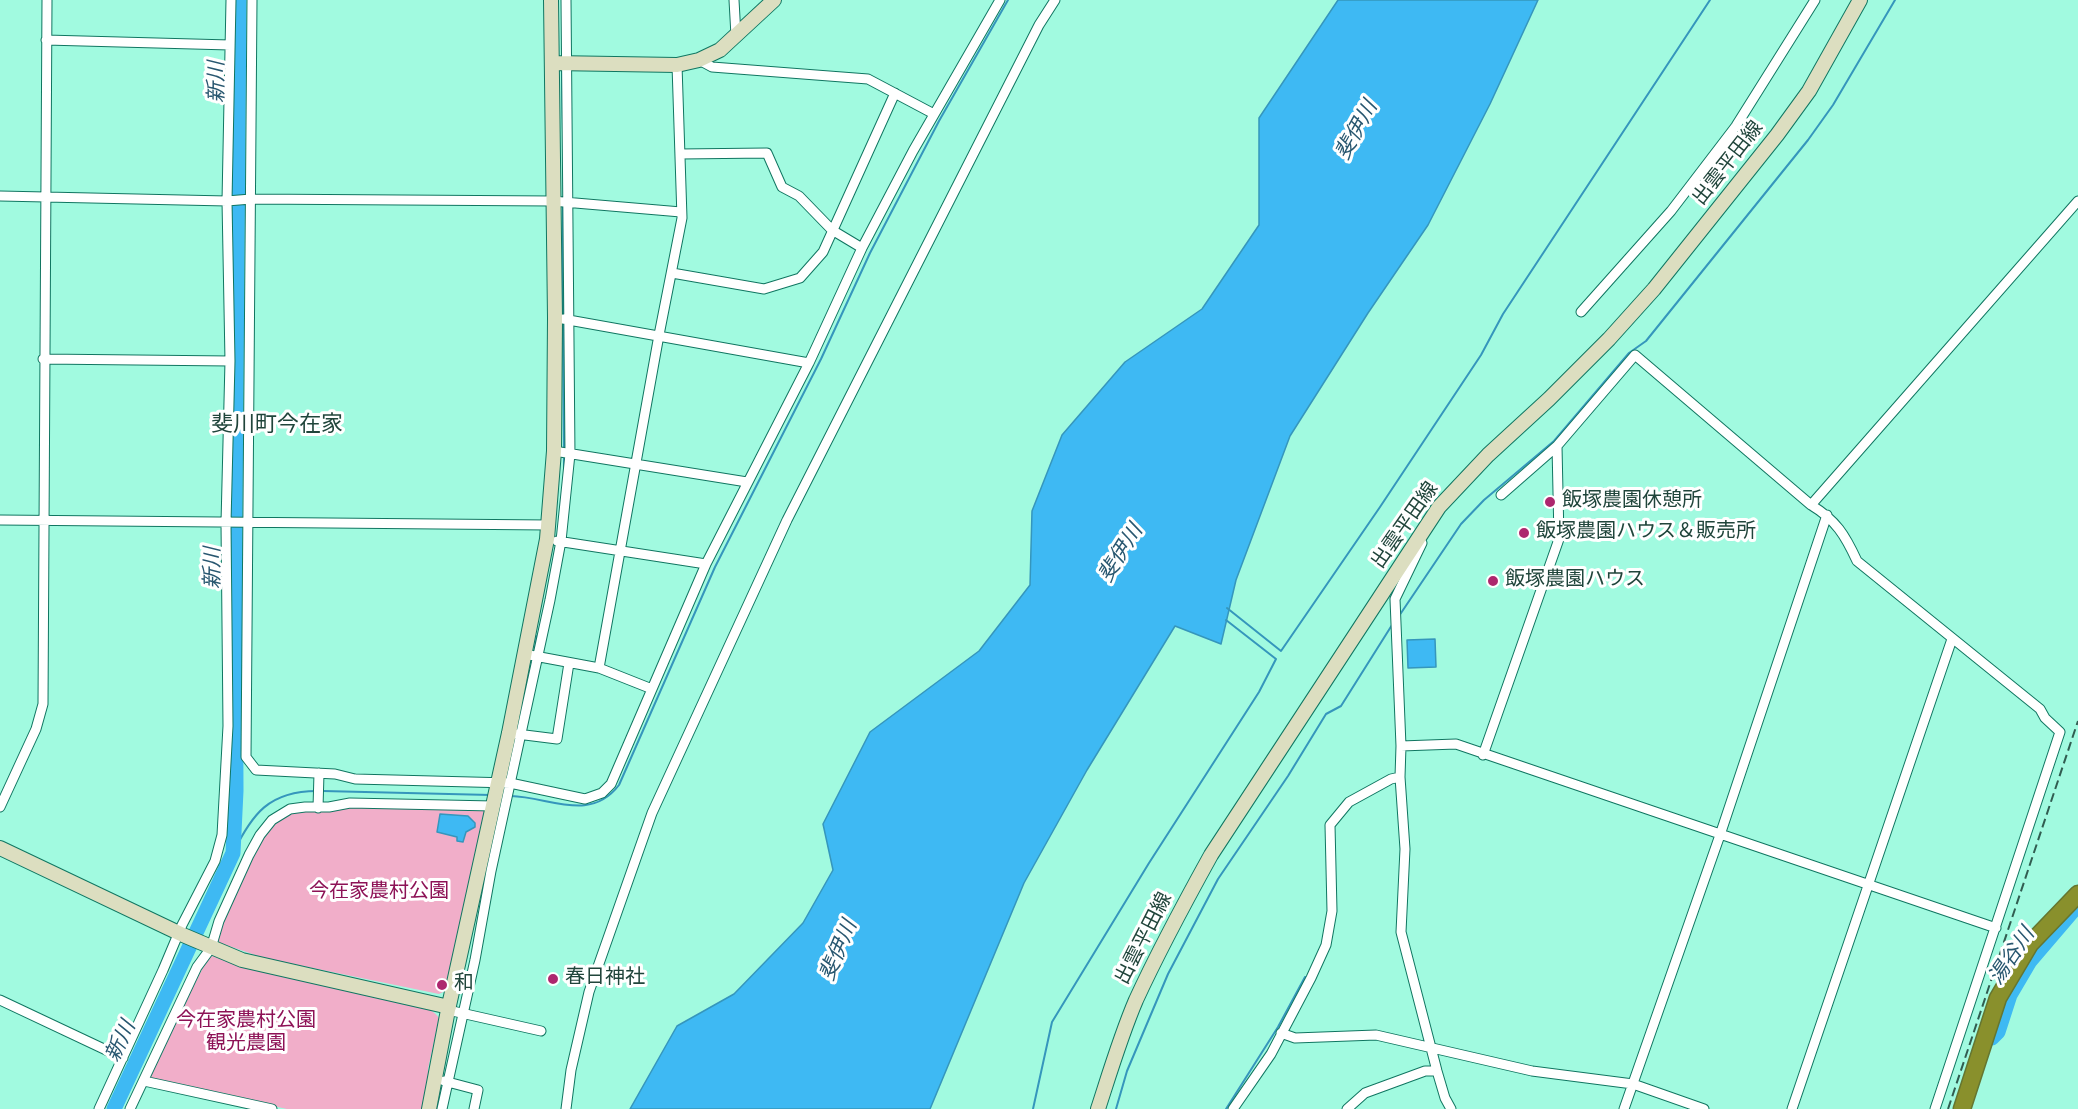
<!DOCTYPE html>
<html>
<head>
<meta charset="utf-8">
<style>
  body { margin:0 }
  canvas { display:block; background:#a1fae0 }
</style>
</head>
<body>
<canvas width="2078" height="1109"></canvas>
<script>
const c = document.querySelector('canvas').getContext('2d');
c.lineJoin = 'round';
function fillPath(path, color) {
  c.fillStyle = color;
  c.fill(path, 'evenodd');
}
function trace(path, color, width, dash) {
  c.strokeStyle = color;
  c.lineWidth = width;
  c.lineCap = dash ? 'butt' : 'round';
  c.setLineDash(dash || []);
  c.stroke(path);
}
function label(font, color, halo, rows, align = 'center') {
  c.font = font + ' "Source Sans 3","Noto Sans JP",sans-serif';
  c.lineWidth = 6;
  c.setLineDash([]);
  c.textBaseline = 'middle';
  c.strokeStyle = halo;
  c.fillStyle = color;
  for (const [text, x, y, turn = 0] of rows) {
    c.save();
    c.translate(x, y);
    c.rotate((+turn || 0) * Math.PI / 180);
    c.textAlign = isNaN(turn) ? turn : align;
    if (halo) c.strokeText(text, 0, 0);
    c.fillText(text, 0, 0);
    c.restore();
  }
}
fillPath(new Path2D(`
  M347 807 482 809 487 814 447 982 443 992 439 994 264 958 220 943 218 941C217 922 260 832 275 821 294 807 325 809 347 807Z
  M215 955 400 1000V1004C412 1006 432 1006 439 1018L428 1069 429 1080 423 1109H287L152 1080 150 1076 179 1013 208 958Z`), '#f1aec9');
const water = new Path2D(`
  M1338 0H1538L1490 104 1428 225 1368 313 1290 436 1236 580 1221 644 1175 626 1087 770 1024 883 930 1109H630L677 1026 734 994 803 923 833 870 823 824 870 732 979 651 1030 585 1032 511 1062 435 1125 362 1202 309 1259 225V118Z
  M1435 639 1436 667 1408 668 1407 640Z
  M440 814 468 816 475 823V827L466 832 463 842 457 841V837L437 832Z`);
fillPath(water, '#3eb9f3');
trace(water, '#3596bc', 1.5);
trace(new Path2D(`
  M562 0V57
  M562 69 563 132
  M563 315V204
  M563 321 564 450
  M564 471V456
  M1227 608 1281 651 1380 507 1481 355 1503 314 1710 0
  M1399 616 1461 524 1484 500 1554 441 1629 353 1646 341 1808 140 1833 105 1895 0
  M534 654 537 636
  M505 780 513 751
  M323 791 491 795
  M511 796C550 797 590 823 619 785L715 567 821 359 870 253 939 121 1008 0
  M496 827 500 806
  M233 853C252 814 269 791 317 791
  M1033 1109 1052 1022 1149 863 1259 692 1276 659 1226 620
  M1116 1109 1127 1071 1168 974 1218 879 1288 776 1326 714 1341 706 1392 625
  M1226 1109 1278 1027 1305 977`), '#3596bc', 2);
trace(new Path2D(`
  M1992 1038 1998 1032 2010 995 2030 961 2078 905
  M114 1109 233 853 236 791 235 525 239 0`), '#3eb9f3', 15);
const street = new Path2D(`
  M252 0 246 757 256 770 335 774 355 779 510 783 585 799 602 793 611 784 706 564 809 363 862 248 913 151 1000 0
  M734 0 736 36
  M46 40 230 45
  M699 60 712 67 868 79 934 114
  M680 154 767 153 782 187 799 196 832 230 862 248
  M0 196 227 201 251 199 552 201 681 212
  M672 273 764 289 800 278 823 252 895 93
  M1581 312 1671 211 1736 126 1815 0
  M563 319 809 363
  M43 359 230 361
  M554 451 747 482
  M1501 495 1557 446 1635 355 1811 505C1836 520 1845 535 1857 561L2040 709 2045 718 2060 732 1935 1109
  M1811 505 2078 201
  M0 520 548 525
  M557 541 706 564
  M1422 543 1395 599 1401 746 1400 777 1405 849 1401 932 1437 1071 1445 1098 1451 1109
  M524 654 599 668 652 689
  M599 668 659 335 682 218 677 65
  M517 734 557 739 569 663
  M1401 746 1456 744 1996 928
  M1483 755 1559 539 1557 446
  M0 807 36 729 43 704 47 0
  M318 808 319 773
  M0 1000 123 1058
  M448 1010 541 1031
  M1281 1033 1295 1038 1376 1035 1532 1071 1633 1084 1704 1109
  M144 1081 272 1109
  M444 1081 478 1090 474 1109
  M99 1109 163 970 182 925 215 861 222 835 228 726 226 523 230 361 227 201 231 0
  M130 1109 197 967 211 948 219 921 249 855 260 835 272 820 290 809 305 807H329L350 803 493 806
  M442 1109 475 960 491 871 550 600 561 541 570 454 566 0
  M566 1109 571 1070 589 992 652 813 787 520 1039 25 1055 0
  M1233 1109 1271 1054 1311 978 1326 945 1332 911 1330 825 1349 802 1391 779 1400 777
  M1347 1109 1365 1093 1425 1071H1437
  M1624 1109 1720 835 1827 515
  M1792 1109 1952 639`);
const secondary = new Path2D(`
  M553 63 677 65 699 60 720 50 774 0
  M0 848 183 935 242 960 449 1007
  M429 1109 448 1010 509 733 547 539 554 451 555 318 551 0
  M1098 1109C1110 1072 1121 1035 1136 1000 1159 950 1185 902 1211 855L1439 507 1488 455 1549 399 1609 339 1654 289 1777 135 1809 91 1860 0`);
const highway = new Path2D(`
  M1962 1109 1998 998 2030 944 2078 894`);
trace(street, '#107661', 11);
trace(secondary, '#107661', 16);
trace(highway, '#647631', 19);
trace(street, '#fff', 9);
trace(secondary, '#dcdec0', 14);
trace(highway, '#89902c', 16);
trace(new Path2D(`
  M1948 1109 2078 721`), '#315d51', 2, [9, 4.5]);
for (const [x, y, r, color] of [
  [1550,502,6,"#ad276e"],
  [1524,533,6,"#ad276e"],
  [1493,581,6,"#ad276e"],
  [553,979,6,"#ad276e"],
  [442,985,6,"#ad276e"]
]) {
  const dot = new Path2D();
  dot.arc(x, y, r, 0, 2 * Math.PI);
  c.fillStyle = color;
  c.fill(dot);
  trace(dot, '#fff', 2);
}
label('20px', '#20453b', '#fff', [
  ["出雲平田線",1729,164,-52],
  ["出雲平田線",1406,526,-55],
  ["出雲平田線",1145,939,-63]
]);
label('20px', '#20453b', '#fff', [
  ["飯塚農園休憩所",1562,502],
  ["飯塚農園ハウス＆販売所",1536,533],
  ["飯塚農園ハウス",1505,581],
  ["春日神社",565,979],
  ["和",454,985]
], 'left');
label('20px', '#8d1256', '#fff', [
  ["今在家農村公園",379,893],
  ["今在家農村公園",246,1022],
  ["観光農園",246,1045]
]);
label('italic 21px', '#285770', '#fff', [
  ["新川",218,82,-90],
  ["斐伊川",1358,131,-61],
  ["斐伊川",1122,554,-58],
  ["新川",214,568,-90],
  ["斐伊川",840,951,-67],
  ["湯谷川",2013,957,-56],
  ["新川",122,1042,-65]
]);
label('22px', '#20453b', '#fff', [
  ["斐川町今在家",277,426]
]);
</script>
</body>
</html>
